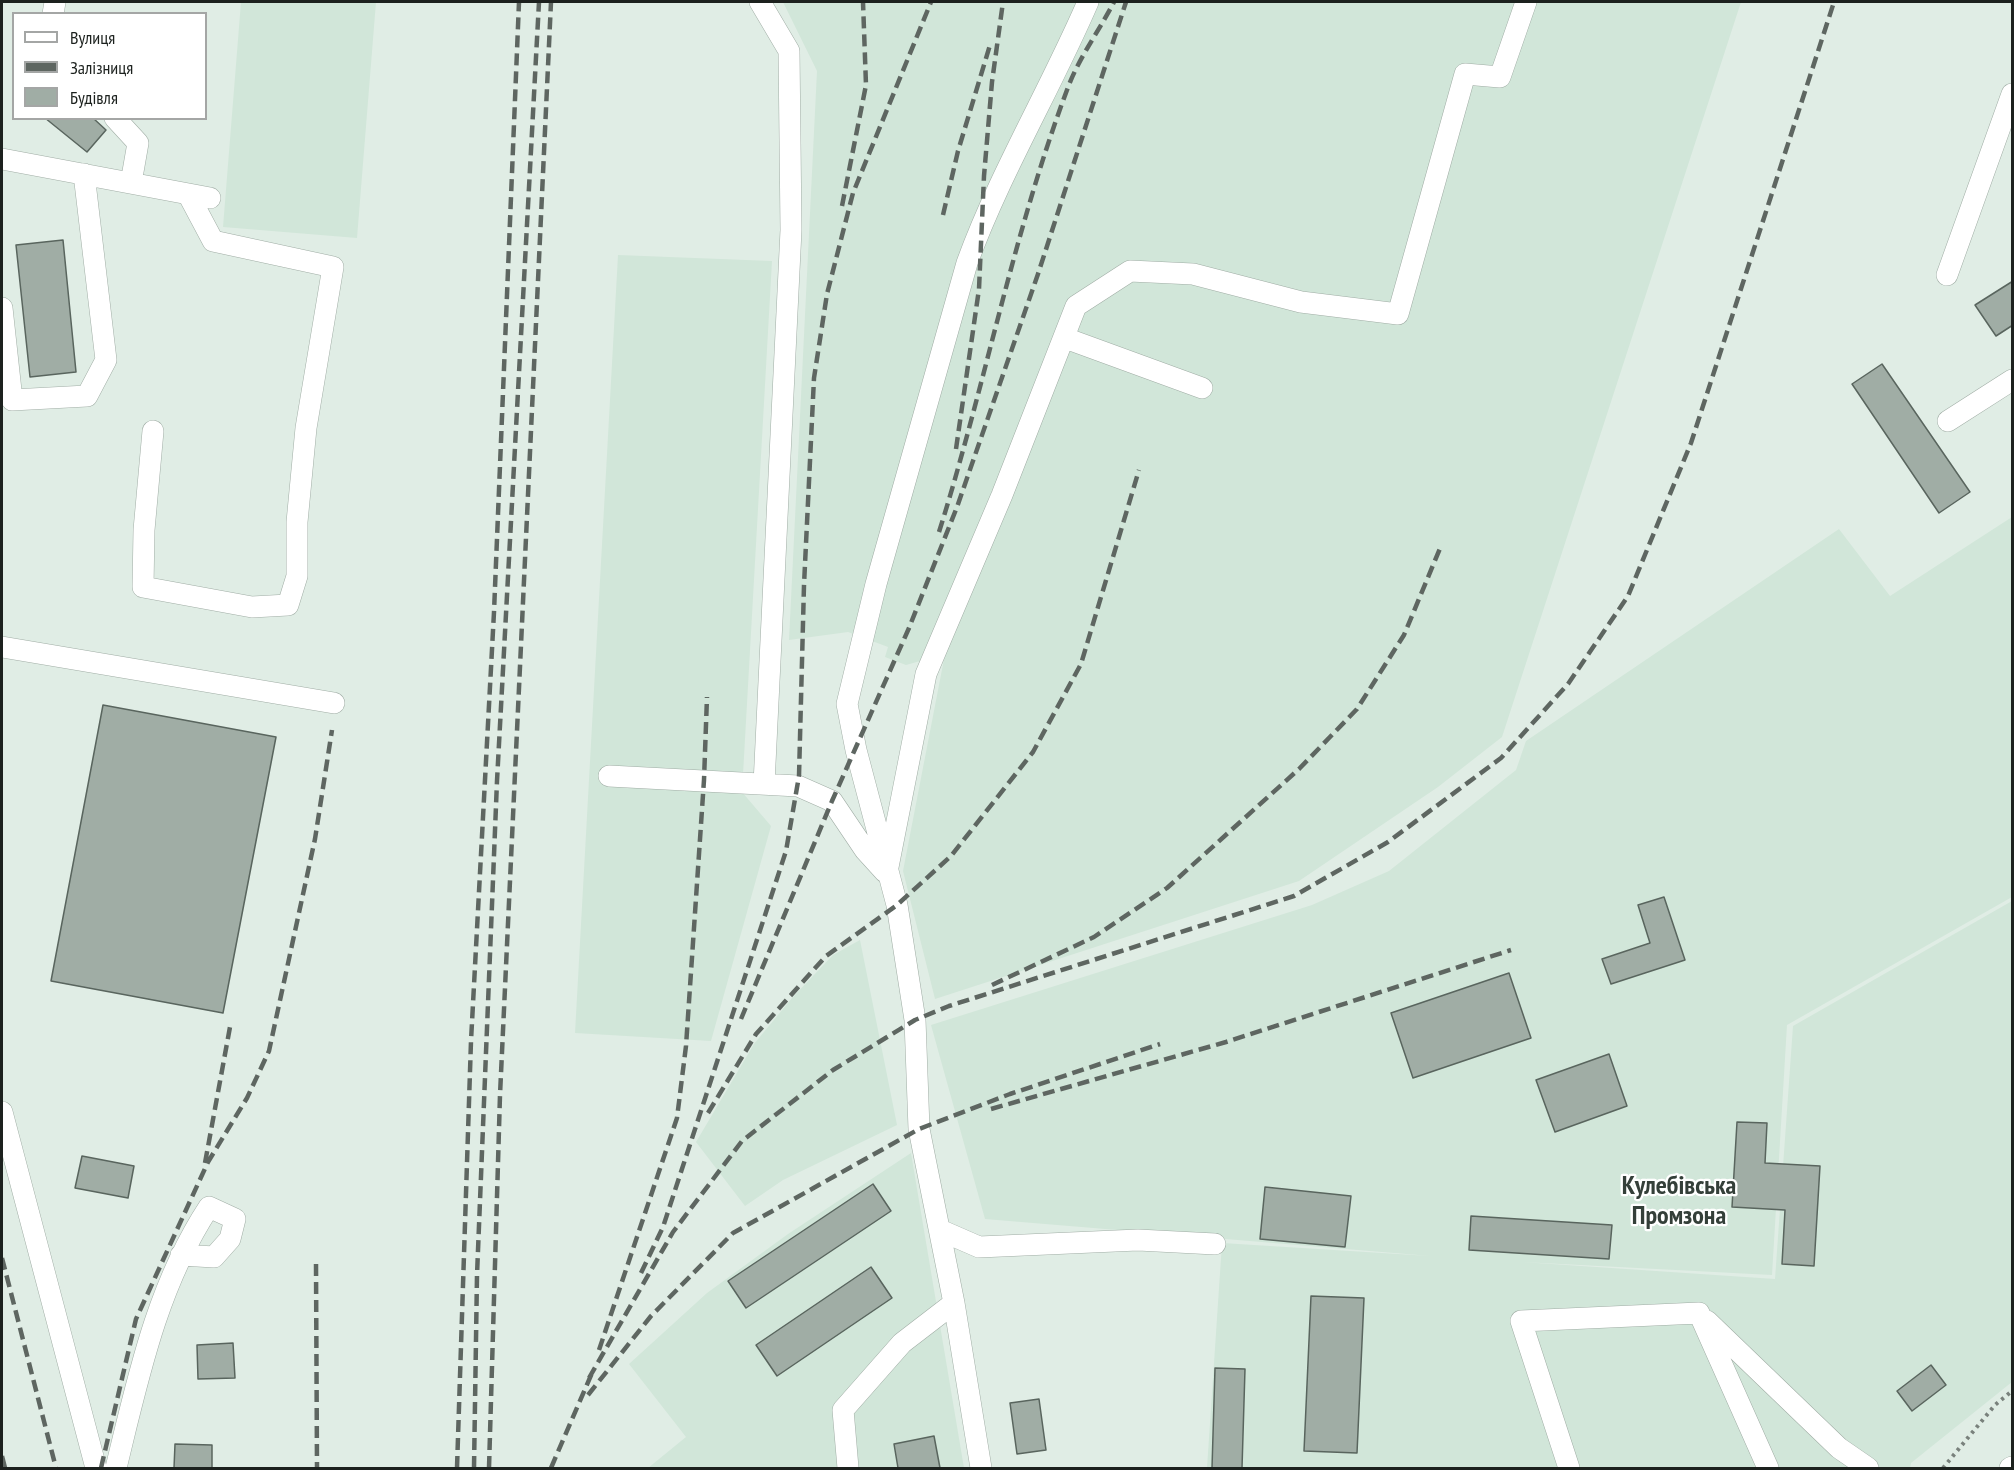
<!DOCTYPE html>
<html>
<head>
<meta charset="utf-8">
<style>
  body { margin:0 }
  #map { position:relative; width:2014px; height:1470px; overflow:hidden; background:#e0ede5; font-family:"PT Sans Narrow",sans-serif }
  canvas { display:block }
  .frame { position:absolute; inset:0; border:3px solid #1c211e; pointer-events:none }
  .legend { position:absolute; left:12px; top:12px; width:195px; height:108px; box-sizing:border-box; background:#fff; border:2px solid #a4a6a5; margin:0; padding:8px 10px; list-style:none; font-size:18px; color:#1c211e }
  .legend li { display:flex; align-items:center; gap:12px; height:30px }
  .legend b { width:30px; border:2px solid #a4a6a5 }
</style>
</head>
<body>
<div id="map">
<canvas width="2014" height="1470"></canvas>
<div class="frame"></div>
<ul class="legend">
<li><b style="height:8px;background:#fff"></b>Вулиця</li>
<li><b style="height:8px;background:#5e6661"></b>Залізниця</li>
<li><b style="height:16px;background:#a0ada5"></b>Будівля</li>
</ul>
</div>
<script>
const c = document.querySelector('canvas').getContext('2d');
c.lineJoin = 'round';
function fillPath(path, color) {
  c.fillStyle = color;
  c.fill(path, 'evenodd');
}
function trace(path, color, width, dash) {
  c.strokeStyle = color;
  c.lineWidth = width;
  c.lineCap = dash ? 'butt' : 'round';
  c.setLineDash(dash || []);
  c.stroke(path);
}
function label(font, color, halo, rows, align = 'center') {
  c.font = font + ' "PT Sans Narrow",sans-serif';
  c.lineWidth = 4.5;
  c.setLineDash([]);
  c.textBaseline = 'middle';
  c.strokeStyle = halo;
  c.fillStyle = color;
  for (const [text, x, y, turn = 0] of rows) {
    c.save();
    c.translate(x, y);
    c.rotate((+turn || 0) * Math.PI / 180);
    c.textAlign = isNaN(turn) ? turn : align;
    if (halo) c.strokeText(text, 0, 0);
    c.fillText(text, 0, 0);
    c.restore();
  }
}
fillPath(new Path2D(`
  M241 2H376L357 238 223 227Z
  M783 2H1741L1502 737 1438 787 1299 881 935 999 903 871 945 654 906 665 885 657 888 647 848 632 789 640 817 71Z
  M618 255 772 261 742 792 771 826 711 1041 575 1033Z
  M2012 517V897L1787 1025 1772 1275 1522 1262 1775 1279 1793 1026 2012 901V1382L1911 1463 1910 1468H1207L1222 1243 1430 1256 985 1219 931 1025 1312 905 1389 871 1516 770 1526 741 1839 529 1890 596Z
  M860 940 897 1125 783 1180 745 1206 696 1142 754 1044 792 998 833 955Z
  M911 1153 964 1468H648L686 1437 629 1364 707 1293 788 1234Z`), '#d1e6d9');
const building = new Path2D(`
  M45 118H93L106 130 87 152Z
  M63 240 76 372 30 377 16 245Z
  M2013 281V325L1996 336 1975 305Z
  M1882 364 1970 492 1939 513 1852 384Z
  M103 705 276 737 223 1013 51 981Z
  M1664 897 1685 960 1611 984 1602 959 1650 943 1638 905Z
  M1509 973 1531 1038 1413 1078 1391 1013Z
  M1609 1054 1627 1106 1555 1132 1536 1080Z
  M1737 1122 1767 1123 1765 1163 1820 1166 1814 1266 1782 1264 1785 1210 1732 1207Z
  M82 1156 134 1166 128 1198 75 1188Z
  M873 1184 891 1211 746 1308 728 1281Z
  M1265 1187 1351 1196 1345 1247 1260 1239Z
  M1471 1216 1612 1225 1609 1259 1469 1250Z
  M871 1267 892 1298 777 1376 756 1345Z
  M1311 1296 1364 1298 1357 1453 1304 1451Z
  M233 1343 235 1378 198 1379 197 1345Z
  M1931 1365 1946 1385 1912 1411 1897 1391Z
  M1215 1368 1245 1369 1242 1468H1212Z
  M1039 1399 1046 1450 1017 1454 1010 1403Z
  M934 1436 940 1468H898L894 1444Z
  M175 1444 212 1445V1468H174Z`);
fillPath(building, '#a0ada5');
trace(building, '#59655e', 1.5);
const minor = new Path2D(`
  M760 2 789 51 791 230 764 784
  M53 14 55 2
  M115 118 138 143 131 183
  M2 159 210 198
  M1947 275 2012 94
  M2 308 12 400 87 396 106 360 84 174
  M1065 338 1202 388
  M1948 421 2012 380
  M153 431 144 530 143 587 252 607 288 605 297 576V522L306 428 333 267 213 241 188 194
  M2 647 334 703
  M609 776 798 786 832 801 865 850 885 872
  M888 867 926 674 1002 495 1076 306 1130 271 1193 274 1301 302 1398 314 1465 74 1500 77 1526 2
  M2 1112 96 1468
  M940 1230 979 1247 1138 1240 1215 1244
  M1707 1321 1839 1448 1868 1468
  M116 1468C138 1378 157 1286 209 1207L235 1219 230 1239 214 1257 181 1255
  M848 1468 843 1410 902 1343 954 1303
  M981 1468 954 1303 919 1129 915 1020 897 905 856 750 847 704 876 584 967 263C1000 173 1050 90 1088 2
  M1569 1468 1521 1321 1699 1313 1768 1468
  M2010 1468 2012 1467`);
trace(minor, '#a0ada5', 22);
trace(new Path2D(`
  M1943 1468 1995 1405 2012 1391`), '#79817c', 4, [3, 4.5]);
trace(minor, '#fff', 21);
trace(new Path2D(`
  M842 206 866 85 863 2
  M943 215 958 151 990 45
  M956 449 979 289 984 176 992 82 1003 2
  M939 532C985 386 1013 234 1067 90 1078 59 1099 31 1114 2
  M992 985 1094 937 1167 888 1299 769 1357 709 1404 635 1441 546
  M741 1019 832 801 909 628 957 507 1038 274 1126 2
  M991 1109 1226 1042 1511 950
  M708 1113 756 1034 826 956 897 905 951 856 1033 752 1081 664 1139 470
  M205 1163 230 1027
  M2 1258 56 1468
  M316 1264 317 1468
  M641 1273 663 1227 786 851 799 776 804 585 814 378 827 294 853 193 931 2
  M599 1350 677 1118 686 1046 704 780 707 697
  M589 1378 673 1232 742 1141 833 1070 915 1020 949 1006 1294 896 1388 842 1501 758 1568 684 1628 596 1691 443 1834 2
  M588 1395 651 1316 733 1233 919 1129 1010 1094 1160 1044
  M2 1456 5 1468
  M101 1468 136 1319 208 1162 247 1098 269 1051 315 839 332 730
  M457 1468 471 1041 494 612 519 2
  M474 1468 477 1275 497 781 539 2
  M489 1468 500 1095 551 2
  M551 1468 592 1373`), '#5e6661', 4.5, [12, 6]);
label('bold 26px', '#343f39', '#fff', [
  ["Кулебівська",1679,1187],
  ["Промзона",1679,1217]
]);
</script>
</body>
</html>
